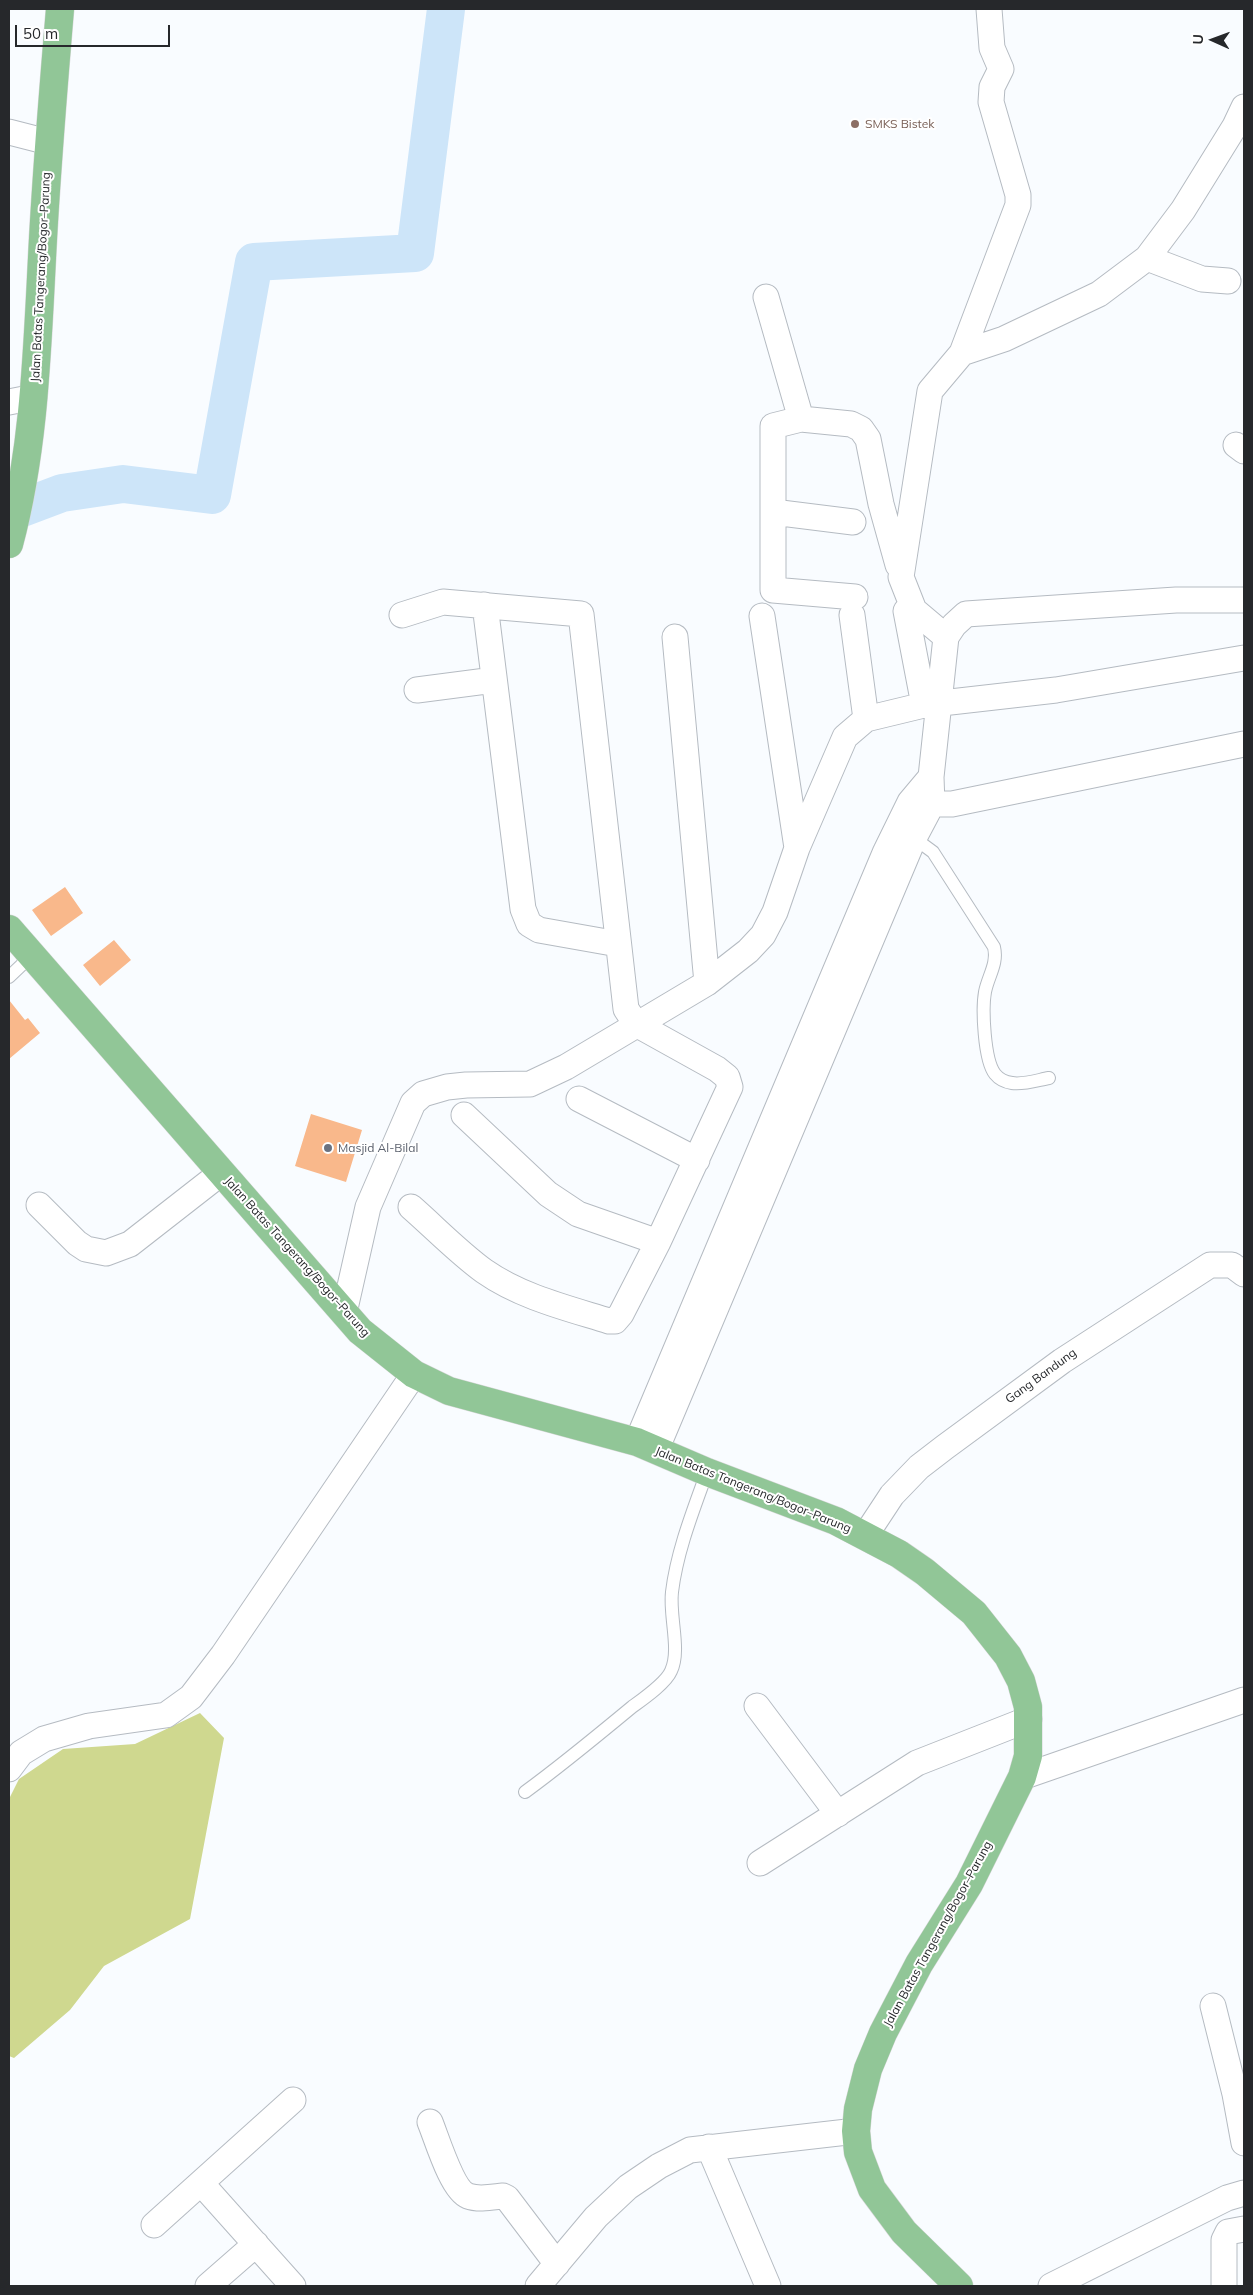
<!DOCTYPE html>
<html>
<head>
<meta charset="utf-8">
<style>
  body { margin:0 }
  #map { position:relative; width:1253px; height:2295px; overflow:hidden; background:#f9fcff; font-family:Mulish,sans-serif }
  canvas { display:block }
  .frame { position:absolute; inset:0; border:10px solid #26282b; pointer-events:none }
  .north { position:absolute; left:1188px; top:15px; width:50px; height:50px; -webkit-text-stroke:4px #fff; paint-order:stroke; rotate:272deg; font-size:14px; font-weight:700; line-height:20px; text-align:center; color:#26282b }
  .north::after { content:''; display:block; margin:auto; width:18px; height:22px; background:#26282b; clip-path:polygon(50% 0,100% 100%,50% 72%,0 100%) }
  .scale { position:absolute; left:15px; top:25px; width:155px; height:22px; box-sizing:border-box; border:2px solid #26282b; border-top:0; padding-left:6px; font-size:15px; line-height:18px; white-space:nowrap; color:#26282b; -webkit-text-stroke:4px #fff; paint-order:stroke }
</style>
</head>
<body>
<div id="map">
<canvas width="1253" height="2295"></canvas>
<div class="frame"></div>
<div class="north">U</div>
<div class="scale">50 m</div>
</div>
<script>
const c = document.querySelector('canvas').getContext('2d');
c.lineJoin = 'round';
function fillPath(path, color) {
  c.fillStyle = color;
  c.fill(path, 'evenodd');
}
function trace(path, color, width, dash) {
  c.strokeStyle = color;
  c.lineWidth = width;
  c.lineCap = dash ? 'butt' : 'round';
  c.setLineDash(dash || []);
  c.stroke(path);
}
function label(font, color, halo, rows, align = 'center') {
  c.font = font + ' Mulish,sans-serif';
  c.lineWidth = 4;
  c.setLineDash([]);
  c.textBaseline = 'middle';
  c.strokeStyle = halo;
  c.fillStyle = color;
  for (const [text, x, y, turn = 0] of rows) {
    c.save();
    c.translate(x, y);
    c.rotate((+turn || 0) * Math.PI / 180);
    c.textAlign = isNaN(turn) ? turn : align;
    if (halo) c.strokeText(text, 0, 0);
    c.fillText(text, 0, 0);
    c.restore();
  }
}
fillPath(new Path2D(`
  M200 1713 224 1738 190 1919 104 1966 70 2010 14 2058 9 2056V1799L19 1779 63 1749 135 1744Z`), '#cfd88f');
trace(new Path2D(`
  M9 513 62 493 123 484 212 495 254 262 415 253 446 9`), '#cde5f9', 38);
fillPath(new Path2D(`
  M65 887 83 913 51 936 32 910Z
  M114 940 131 960 100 986 83 965Z
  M9 1000 25 1020 28 1018 40 1033 9 1059Z
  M311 1114 362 1130 346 1182 295 1166Z`), '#f9b88b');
const service = new Path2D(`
  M914 838 933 852 994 947C998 964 988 976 985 992 982 1009 984 1060 995 1074 999 1079 1005 1082 1012 1083 1023 1085 1038 1080 1049 1078
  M9 977 31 956
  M525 1792C562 1765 597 1736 632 1707 643 1699 666 1683 671 1671 681 1650 669 1616 672 1592 677 1551 693 1511 707 1472`);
const minor = new Path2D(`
  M9 132 48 142
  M1147 258 1202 279 1228 281
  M766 297 801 419
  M962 353 1018 205V195L991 102 992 87 1001 69 992 48 989 9
  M9 402 34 397
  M1236 445 1244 451
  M773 512 853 522
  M855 597 773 590V426L801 419 851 424 861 429 868 439 881 504 898 565
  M485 605 523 909 529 924 539 930 618 944
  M906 611 924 705
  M402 615 443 602 581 614 626 1009 636 1024 717 1069 727 1077 730 1087 658 1242 621 1314 615 1321H609C567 1308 521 1297 484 1271 458 1252 435 1228 411 1207
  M852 615 866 719
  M762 616 797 848
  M675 637 707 983
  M946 637 914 610 901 577 930 391 962 353 1004 339 1099 294 1147 258 1183 210 1235 126 1244 107
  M417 690 494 680
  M932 804H952L1244 744
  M579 1099 697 1160
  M464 1115 548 1194 578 1214 658 1242
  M39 1205 77 1243 86 1249 106 1253 130 1244 221 1173
  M344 1313 368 1207 413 1103 423 1094 447 1087 466 1085 530 1084 566 1067 707 983 748 951 763 935 775 912 797 848 845 737 866 719 924 705 1056 690 1244 658
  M637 1442 885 853 910 802 931 777
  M656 1450 914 838 932 804 931 777 946 637 954 625 966 614 1176 600H1244
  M865 1536 892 1495 919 1467 945 1447 1062 1361 1210 1265H1232L1244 1274
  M757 1706 838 1814
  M9 1769 21 1753 44 1739 89 1726 166 1715 191 1697 223 1655 414 1374
  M1022 1777 1244 1700
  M760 1863 917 1763 1029 1719
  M1213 2006 1235 2094
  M1244 2092 1235 2094 1244 2143
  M430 2122C437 2139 452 2190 468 2196 479 2200 493 2197 503 2196L507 2198 557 2264
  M709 2147 768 2286
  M201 2183 293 2286
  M154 2225 293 2100
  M208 2286 256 2244
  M538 2286 596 2217 628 2187 659 2166 690 2150 856 2131
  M1051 2286 1227 2198 1244 2193
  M1224 2286V2240L1228 2232 1244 2229`);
const primary = new Path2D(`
  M9 544C34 451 37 354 42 258 46 175 53 92 60 9
  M9 929 360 1331 414 1374 449 1391 637 1442 707 1472 836 1521 899 1554 925 1572 974 1613 1008 1656 1021 1681 1028 1707V1756L1022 1777 969 1884 919 1964 883 2033 868 2069 858 2109 856 2131 858 2152 872 2189 904 2232 959 2286`);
trace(service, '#b5bbc2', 14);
trace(minor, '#b5bbc2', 27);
trace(primary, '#d8d8d9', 29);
trace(service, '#fff', 12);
trace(minor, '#fff', 25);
trace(primary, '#91c697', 28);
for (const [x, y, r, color] of [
  [855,124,5,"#8d6e63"],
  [328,1148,5,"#6b7280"]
]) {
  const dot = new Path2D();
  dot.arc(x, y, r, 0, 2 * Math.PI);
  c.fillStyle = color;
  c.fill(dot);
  trace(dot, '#fff', 2);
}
label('12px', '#785e54', '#fff', [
  ["SMKS Bistek",865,124]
], 'left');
label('12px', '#26282b', '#fff', [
  ["Jalan Batas Tangerang/Bogor–Parung",41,277,-87],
  ["Jalan Batas Tangerang/Bogor–Parung",297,1257,48],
  ["Gang Bandung",1041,1376,-36],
  ["Jalan Batas Tangerang/Bogor–Parung",753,1490,22],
  ["Jalan Batas Tangerang/Bogor–Parung",938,1934,-61]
]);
label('12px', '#5b616d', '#fff', [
  ["Masjid Al-Bilal",338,1148]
], 'left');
</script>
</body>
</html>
